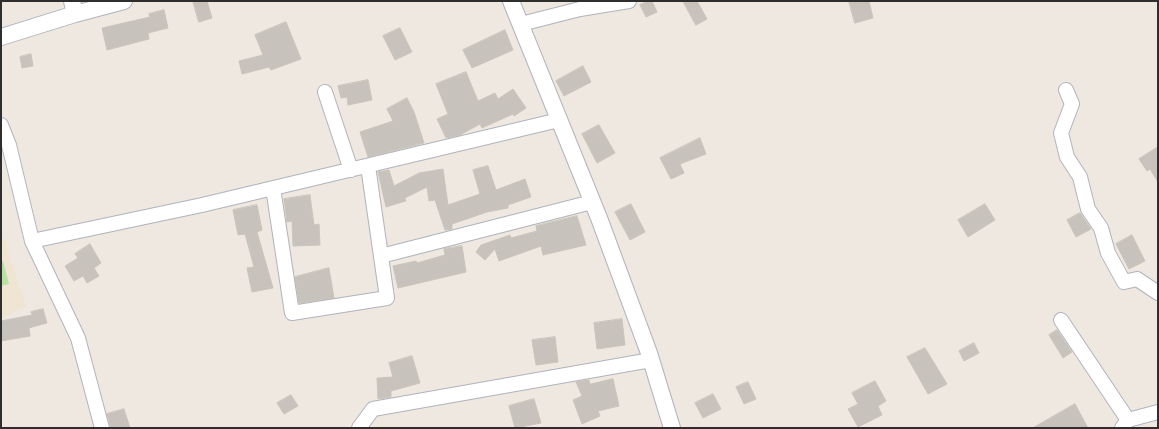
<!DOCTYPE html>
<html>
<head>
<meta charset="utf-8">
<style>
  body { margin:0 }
  #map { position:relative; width:1159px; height:429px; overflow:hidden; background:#eee8e1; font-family:"Titillium Web",sans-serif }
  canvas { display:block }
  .frame { position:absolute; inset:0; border:2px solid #2e2e2e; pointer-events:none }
</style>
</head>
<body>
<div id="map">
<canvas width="1159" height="429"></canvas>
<div class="frame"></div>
</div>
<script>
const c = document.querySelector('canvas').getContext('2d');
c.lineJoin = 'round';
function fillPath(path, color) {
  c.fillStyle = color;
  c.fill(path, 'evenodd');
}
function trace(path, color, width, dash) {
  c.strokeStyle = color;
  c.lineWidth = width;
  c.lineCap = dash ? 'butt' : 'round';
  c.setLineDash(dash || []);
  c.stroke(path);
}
fillPath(new Path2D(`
  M1 230 26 306 1 319Z`), '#efe5d2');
fillPath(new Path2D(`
  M1 261H3L9 284 1 286Z`), '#b7e2a0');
const building = new Path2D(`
  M193 1H207L212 18 199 22Z
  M648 1H652L657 12 646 17 640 5Z
  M683 1H697L707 19 696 25Z
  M849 1H869L873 18 855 23Z
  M164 10 168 28 148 33 149 39 107 50 102 28 150 17 149 14Z
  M286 22 301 59 271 70 269 67 242 74 239 61 263 55 255 35Z
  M400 28 412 52 395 60 383 36Z
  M505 30 513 50 472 68 463 50Z
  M31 54 33 66 22 68 20 57Z
  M583 66 591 82 564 96 556 81Z
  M466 72 478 101 495 93 498 99 513 89 526 108 514 116 513 114 482 128 480 124 460 135 446 138 437 119 448 114 436 84Z
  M368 80 372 100 348 105 347 97 341 98 338 86Z
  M407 98 414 112 424 143 368 157 360 132 393 121 387 109Z
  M599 125 615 153 597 163 582 134Z
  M700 138 706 154 680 164 684 173 671 179 660 158Z
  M1158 147V182L1150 169 1147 171 1139 159Z
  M488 166 496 190 525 179 531 197 508 205V208L487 212 452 224V229L445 230 435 200 429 201 427 187 405 198 406 201 386 207 378 172 389 170 394 186 419 173 443 169 448 205 480 194 473 170Z
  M310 195 314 225 319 224 320 245 293 246 292 221 287 222 284 199Z
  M631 204 645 232 630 240 615 212Z
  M985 204 995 220 968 237 958 220Z
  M257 205 262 230 257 232 273 288 252 292 247 268 254 267 245 234 238 235 233 210Z
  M1080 213 1091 229 1076 237 1067 220Z
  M577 216 586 245 543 255 541 246 499 261 495 249 485 260 476 252 481 245 510 235 511 238 537 231 536 226Z
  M1132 235 1145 261 1129 269 1116 244Z
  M90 244 101 263 94 268 99 276 87 283 83 276 74 281 65 266 78 258 75 254Z
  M462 246 466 272 398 288 393 266 416 261 417 263 445 255 444 249Z
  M329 268 334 298 299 303 295 277Z
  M43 309 47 323 29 328 30 336 1 341V321L32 315 31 312Z
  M622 319 625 345 597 349 594 323Z
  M1057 330 1072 352 1063 358 1049 335Z
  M555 337 558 362 536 365 532 340Z
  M974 343 979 353 964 361 959 351Z
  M925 348 947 384 928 394 907 357Z
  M412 356 420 383 391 391V397L378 399 377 378 393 377 389 363Z
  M613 379 619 406 598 411 600 416 582 424 573 400 582 396 576 382 589 380 590 384Z
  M875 381 886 401 878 406 882 415 858 427 848 409 858 404 852 393Z
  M748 382 756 399 744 404 736 387Z
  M713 394 721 409 703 418 695 403Z
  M291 395 298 406 284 414 277 403Z
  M534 399 541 423 515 428 509 406Z
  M1075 404 1088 428H1033Z
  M124 409 130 428H111L107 414Z`);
fillPath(building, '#c7c3bc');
trace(building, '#cac4ba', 1);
const minor = new Path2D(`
  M521 24 580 9 629 1
  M1066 90 1072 104 1061 133 1067 157 1080 177 1088 209 1101 228 1108 253 1124 282 1137 279 1158 293
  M325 92 351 170
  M1 125 9 145 32 241
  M273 188 292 313 387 298 368 166
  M381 256 592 202
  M1061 320 1128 420
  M102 428 78 338 32 241 202 205 559 120
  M359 428 373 409 651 360
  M1122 428 1128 420 1158 412`);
const tertiary = new Path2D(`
  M72 1 75 14 124 1
  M511 1 599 218 649 353 672 428
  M1 37 75 14`);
trace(minor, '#b1b3bd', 16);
trace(tertiary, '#b1b3bd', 18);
trace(minor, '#fff', 14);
trace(tertiary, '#fff', 16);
</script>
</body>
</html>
